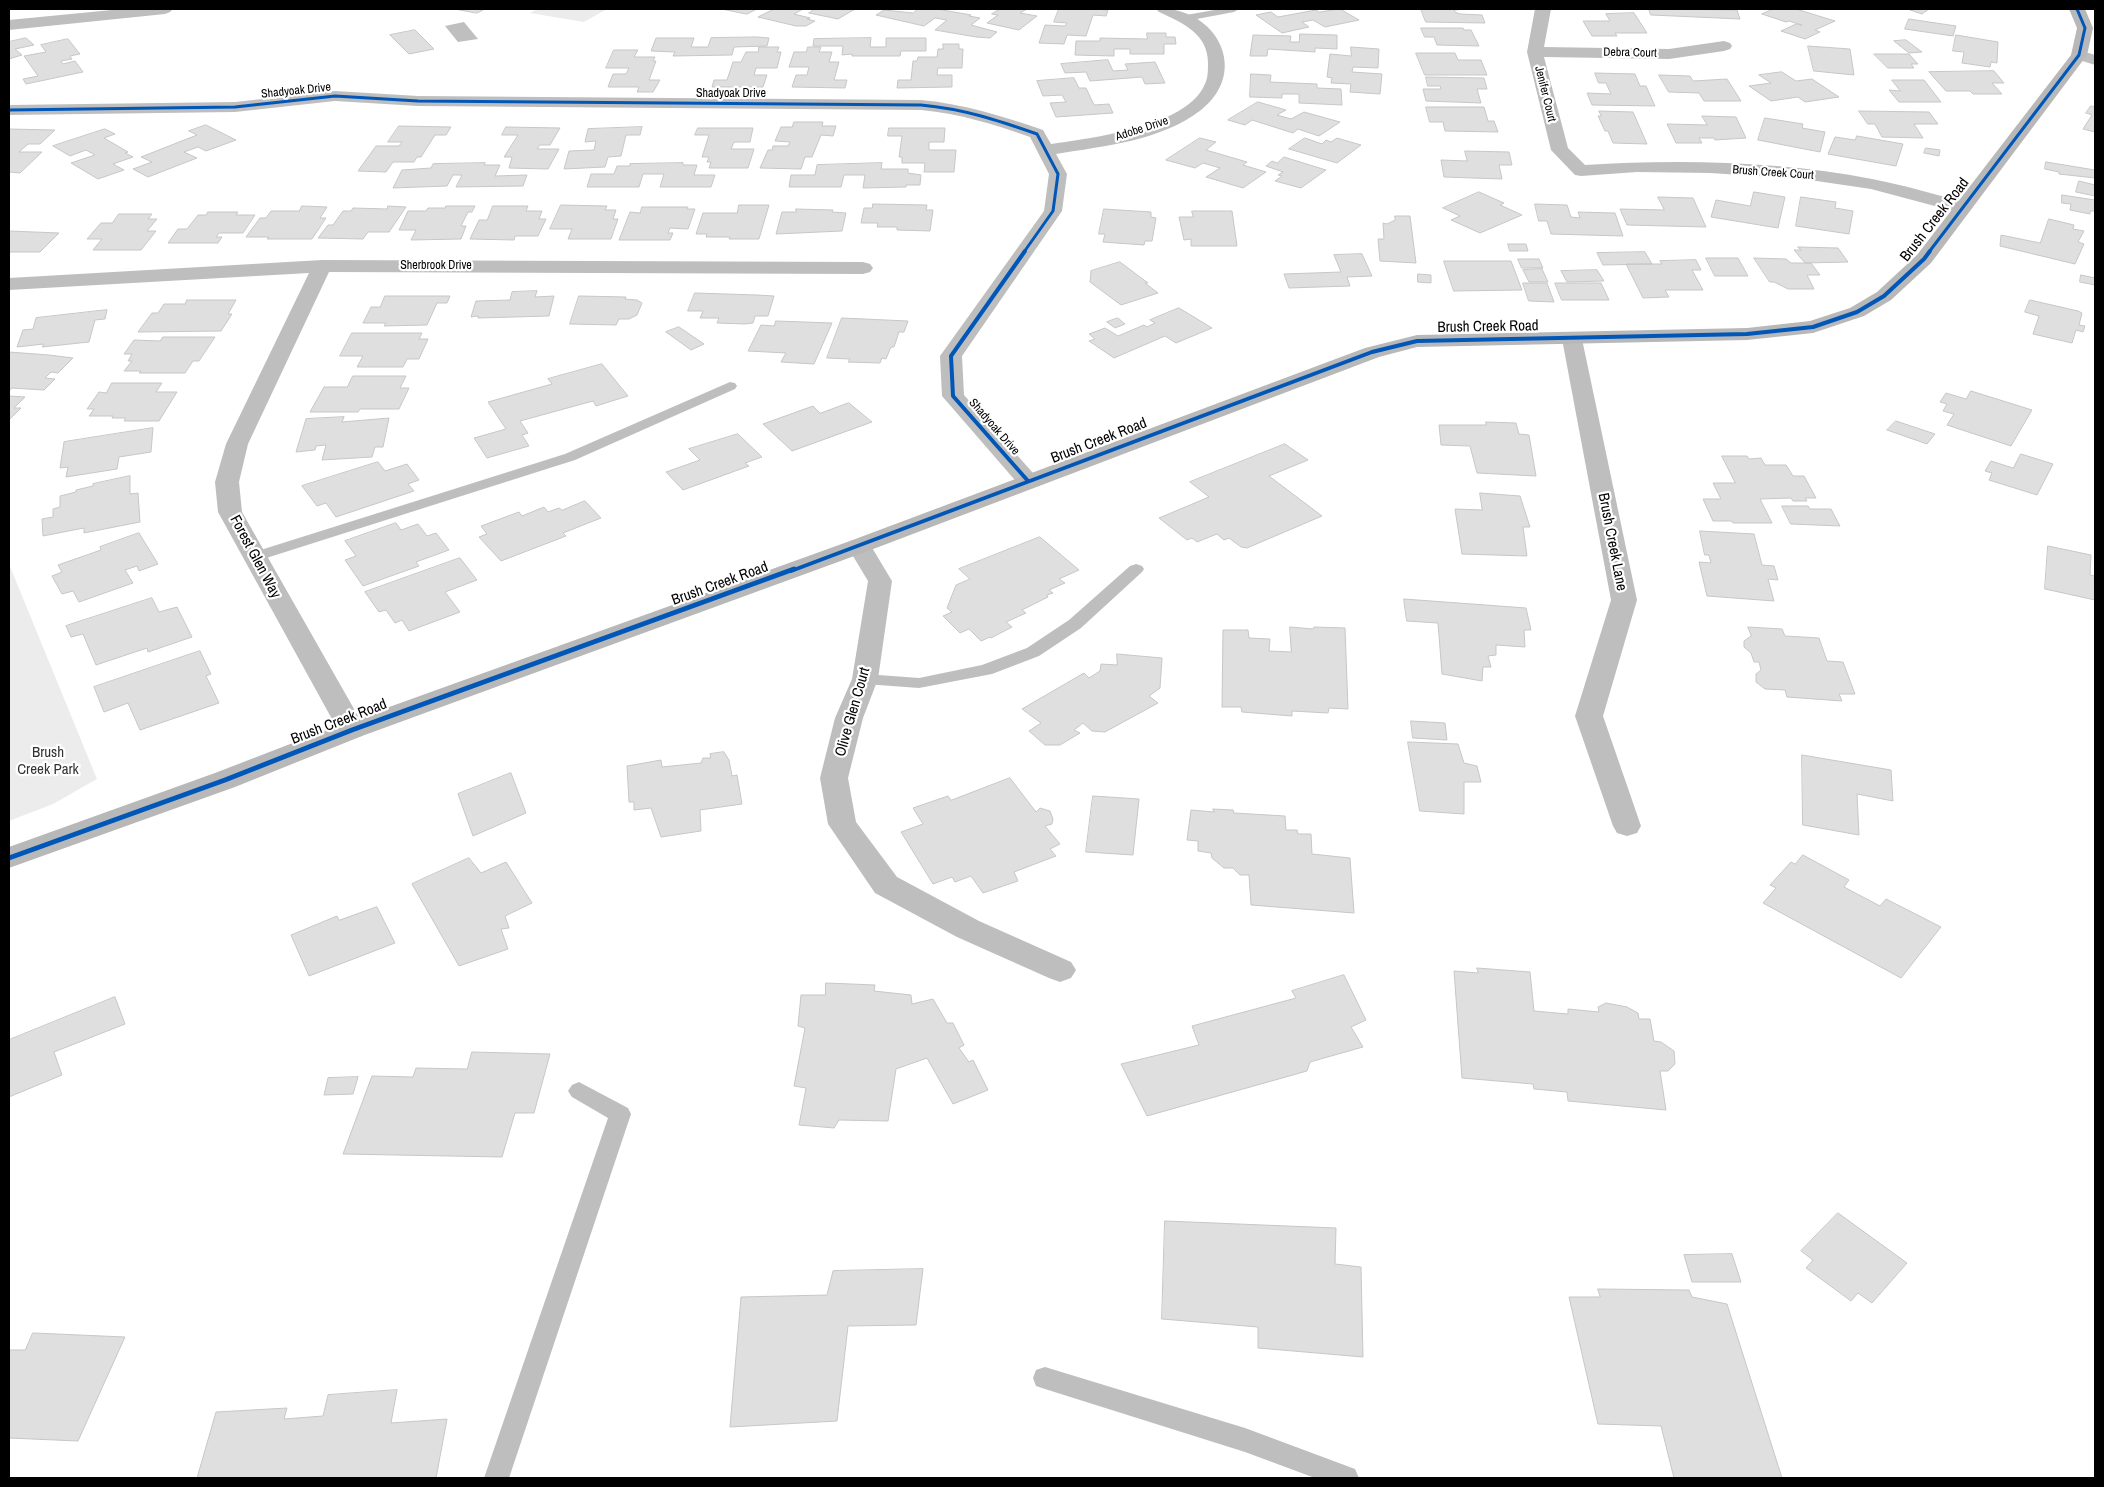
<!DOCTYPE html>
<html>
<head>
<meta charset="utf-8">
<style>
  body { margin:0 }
  #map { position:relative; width:2104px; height:1487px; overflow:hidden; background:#fff; font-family:"Archivo Narrow",sans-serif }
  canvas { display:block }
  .frame { position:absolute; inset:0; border:10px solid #000; pointer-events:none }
</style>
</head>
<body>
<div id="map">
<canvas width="2104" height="1487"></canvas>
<div class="frame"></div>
</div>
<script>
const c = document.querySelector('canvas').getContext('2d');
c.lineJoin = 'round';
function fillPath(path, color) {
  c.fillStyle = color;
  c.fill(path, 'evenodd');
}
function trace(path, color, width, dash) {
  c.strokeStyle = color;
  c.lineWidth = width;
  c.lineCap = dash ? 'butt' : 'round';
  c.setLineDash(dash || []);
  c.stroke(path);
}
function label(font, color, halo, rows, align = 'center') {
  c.font = font + ' "Archivo Narrow",sans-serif';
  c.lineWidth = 4.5;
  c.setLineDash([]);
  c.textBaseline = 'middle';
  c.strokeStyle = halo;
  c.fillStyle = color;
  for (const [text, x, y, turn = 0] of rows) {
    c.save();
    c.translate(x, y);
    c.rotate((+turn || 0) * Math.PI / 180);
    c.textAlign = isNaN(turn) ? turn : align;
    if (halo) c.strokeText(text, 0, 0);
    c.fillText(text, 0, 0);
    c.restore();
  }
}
fillPath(new Path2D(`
  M537 9H607L584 22 530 13Z
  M9 564 97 779 53 804 9 821Z`), '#ececec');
fillPath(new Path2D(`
  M464 22 478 39 458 42 445 26Z`), '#bfbfbf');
const building = new Path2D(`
  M455 9H485L477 13Z
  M722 9H757L747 14Z
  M768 9H803L794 14 810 18 807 19 815 21 806 26H796L758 17 772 10Z
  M815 9H855L838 19 809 13Z
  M918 9H937L971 15 969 16 980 18 971 25 997 32 990 38 976 37 935 30 947 20 935 18 924 26 876 15 884 10 913 13Z
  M1000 9H1027L1020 13 1037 16 1019 30 987 23 998 15 992 14Z
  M1059 9H1093L1108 10 1106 16 1093 15 1086 36 1067 35 1064 44 1039 43 1045 25 1065 26 1067 23 1054 22Z
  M1340 9 1359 20 1325 27 1313 20 1302 22 1309 27 1282 33 1256 15 1271 12 1278 17 1316 10 1319 12Z
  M1421 9H1473L1454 10 1455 12 1460 14 1482 15 1485 23 1426 22Z
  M1649 9 1737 10 1740 19 1651 15Z
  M1774 9H1796L1835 21 1815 30 1820 32 1805 39 1781 31 1796 24 1802 25 1789 21 1786 22 1762 14Z
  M1912 9H1929L1922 14 1910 10Z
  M1634 13 1647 33H1615L1617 36H1592L1583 21H1610L1606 14Z
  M1909 19 1956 26 1953 36 1905 29Z
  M1421 28H1463L1464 30H1471L1479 46 1437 45 1434 37H1425Z
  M415 30 434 49 409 54 390 35Z
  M1147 33H1166V37H1175L1176 44H1164V54H1130V49H1114V56L1075 55 1076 41H1100V38L1147 39Z
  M1300 34 1337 35V49L1315 48V52L1268 49 1267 56H1250L1253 35 1291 36 1290 42H1299Z
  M1956 35 1998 42 1997 63 1991 62 1990 67 1962 63 1964 52 1953 51Z
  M757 37 769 38 767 46 734 47 732 55 673 56 675 52 651 51 656 38H694L691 47H708L711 38Z
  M26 38 34 45 15 49 22 55 9 59V42Z
  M871 38 870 47H886V38H926V51H901L900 56H852V54L842 55 843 46H813L814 39Z
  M68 39 80 54 70 56 72 59 61 61 63 64 75 61 83 72 26 84 23 79 38 76 24 56 46 52 41 45Z
  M1906 40 1922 52 1909 53 1894 41Z
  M943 44H959V49H963L962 68H938L937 75H952V87L897 88 898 80H911L913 61H917L918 57H937L938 49H943Z
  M1808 46 1850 49 1854 75 1814 71Z
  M759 47H779L777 52H781L777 68H756L754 75H767L763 87H712L714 80H727L733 62H741L746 52H758Z
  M808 47H821L819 52H832L829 62H839L834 80H847L845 88 792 87 796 75H807L809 67H789L794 52H806Z
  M1351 47 1379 49 1378 68 1353 67 1352 72 1382 74 1380 94 1350 92 1351 84 1331 83 1332 78 1327 77 1330 54 1351 56Z
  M614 50H638L634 57H655L653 61H656L649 80H660L653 92H637L639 87H608L613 74H626L629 68H606Z
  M1416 53H1455L1458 60H1481L1487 75H1425Z
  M1874 54H1909L1918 64H1911L1914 68H1888Z
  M1108 60 1113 71 1128 70 1125 64 1155 62 1165 83 1145 84 1142 77 1090 81 1086 72 1065 73 1061 64Z
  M1994 71 2004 83H1992L2002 94H1973L1970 91H1946L1929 72Z
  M1782 72 1796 81 1812 79 1839 97 1805 102 1798 97 1771 101 1749 86 1771 83 1759 75Z
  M1595 73 1635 74 1640 86H1646L1655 106 1592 105 1587 93 1611 94 1606 83H1599Z
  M1251 74 1271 75 1270 82 1317 84V88L1341 89 1342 105 1299 103V94H1282V98L1250 97Z
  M1659 75 1690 76 1693 81 1727 79 1741 101H1704L1699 93 1669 92Z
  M1426 77 1484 78 1487 89H1477L1481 103 1426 101 1423 89H1441L1440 86H1428Z
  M1074 78 1079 88H1086L1094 105 1109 104 1113 113 1056 117 1050 103 1066 102 1062 95 1043 96 1037 81Z
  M1892 80H1924L1941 102H1899L1889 90 1900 91Z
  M1258 102 1286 110 1277 115 1291 119 1304 112 1340 122 1319 136 1298 129 1293 133 1252 120 1245 125 1228 120Z
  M2091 106 2095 107V132L2083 129 2092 115 2086 113Z
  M1426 107H1484L1488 121H1494L1498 132 1445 131 1443 122H1430Z
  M1599 111 1633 112 1647 144 1613 143 1608 131H1605L1598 116H1601Z
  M1859 111 1929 112 1938 124H1914L1923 138 1882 137 1875 124H1868Z
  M1702 116 1736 117 1746 138 1715 140 1714 138H1699L1702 143H1676L1667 124 1707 125Z
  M1765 118 1803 124 1802 128 1825 132 1820 152 1758 140Z
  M794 122H823L822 126H836L833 136 821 135 812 157H805L801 169 760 168 768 150H772L773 146H788L790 142 775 141 781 127H792Z
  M206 125 236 140 206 151 198 147 184 152 197 158 148 177 133 169 152 162 141 157 197 135 189 131Z
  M399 126 451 127 446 135H435L421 157H417L414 162H393L386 172 358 171 376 146H399L402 142H388Z
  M506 127 560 128 550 145H540L537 149H559L548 169 509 168 512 157H504L518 135H502Z
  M642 127 640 135H626L621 156 608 157 605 167 564 169 569 151 594 150 596 141 585 142 588 129Z
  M698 128H753L750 142H734L731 149H754L748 168H709L711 162H707L709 157H702L709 135H695Z
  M889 128H945L944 142H929V150H956L954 172H924L925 163H902V157H899L902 136H888Z
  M9 129 55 130 40 144H28L19 152H42L20 173 9 172Z
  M105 129 115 134 104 138 128 152 125 153 133 157 113 164 124 170 98 179 71 163 95 155 86 150 70 156 53 146Z
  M1857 136 1903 144 1896 166 1828 154 1835 137 1855 140Z
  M1200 138 1216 142 1206 150 1247 162 1243 165 1266 172 1243 188 1206 177 1220 168 1203 163 1195 168 1166 160Z
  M1305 138 1322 144 1326 140 1331 142 1337 138 1361 145 1337 163 1289 149Z
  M1926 148 1940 150 1939 156 1924 153Z
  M1465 151 1509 152 1512 165H1499L1502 179 1444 177 1441 160 1467 161Z
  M1284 157 1326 170 1301 188 1275 181 1282 176 1278 175 1283 172 1266 166 1272 161 1277 163Z
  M2046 162 2095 170V178L2059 174V172L2045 169Z
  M485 163 484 165H500L495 176 527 175 523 186 456 187 462 175H453L447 186 393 188 402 170 431 168 433 164Z
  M683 163V165H697L694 175H715L711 187H660L664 174H643L639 187H587L591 174H614L617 166H630V164Z
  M882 163 881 169H908V173L921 175 920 185H906V187L863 188 865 175H844L841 187H789L791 175H815L817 165Z
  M2079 181 2095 185V196L2076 192Z
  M1479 192 1504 203 1500 205 1522 215 1480 233 1451 220 1460 216 1443 208Z
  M1754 192 1785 197 1778 228 1711 217 1716 200 1750 206Z
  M2062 195 2095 200V211H2090V214L2070 210 2071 204 2062 203Z
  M1658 197 1693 198 1706 227 1627 225 1620 209 1664 210Z
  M1801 197 1836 202 1835 208 1853 211 1849 234 1796 226Z
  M873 204 927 205 926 210H933L930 231 897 230V227H877L878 223H861L864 208H872Z
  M1535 204 1567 205 1571 217 1580 218 1578 212 1615 213 1623 236 1551 234 1547 221H1539Z
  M561 205 607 206 605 210H616L613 219H618L611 239H568L572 229H550Z
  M739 205H769L759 239H729L730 237H706L707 234H696L703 213H737Z
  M302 206 327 207 320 218H326L312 239H267L269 237H246L260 218H266L271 211H299Z
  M388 206 406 207 389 232H368L363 239 318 238 328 225H333L343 211H351L353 208 387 209Z
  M446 206H475L472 212H468L461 226H466L461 239 411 240 416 230H399L408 211H426L428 208H445Z
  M493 206H528L526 211H542L539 219H546L538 236H515L514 240 470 239 479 220H487Z
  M642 207H688L687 209H695L688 229 670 228 668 233H673L670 240H619L630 212 640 213Z
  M796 209 833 210 832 212 846 213 842 231 776 234 782 212H796Z
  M1104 209 1151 212V217L1156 218 1152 241H1145L1144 245 1103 242 1105 234H1099Z
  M1192 211H1232L1237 246H1191V239L1184 240 1179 217H1193Z
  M208 212H238L236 215H255L243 233H219L216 237H222L218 243H168L178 229H187L198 215H206Z
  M119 214H152L148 219H157L147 231H156L141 250H93L102 239H87L101 223H112Z
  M1395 216H1410L1416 263 1380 261 1378 239H1384L1383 223 1387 224 1395 220Z
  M2049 219 2074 225 2073 229 2084 231 2078 242 2084 244 2075 264 2000 246 2001 235 2040 243Z
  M9 231 59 233 40 252H9Z
  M1508 244H1526L1528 251H1510Z
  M1798 247 1838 248 1848 262 1805 263 1794 250H1801Z
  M1645 252 1652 264 1603 265 1597 253Z
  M1362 254 1372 276 1347 277 1350 286 1289 288 1284 274 1341 272 1334 255Z
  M1706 258H1738L1748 276H1715Z
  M1754 258 1786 259 1791 263H1811L1820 275H1807L1814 289H1788L1774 282H1770Z
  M1518 259H1539L1543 268H1522Z
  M1696 260 1701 270H1692L1703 290H1665L1669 297 1643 298 1626 264H1662L1660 261Z
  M1444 261H1511L1522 290 1454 291Z
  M1120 262 1148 283H1145L1158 293 1121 305 1090 282 1091 271Z
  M1542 269 1548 282H1529L1523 270Z
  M1597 270 1604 281 1567 282 1561 271Z
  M1418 274 1431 275V283L1418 282Z
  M2081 275 2095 278V285L2080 282Z
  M1523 283H1547L1554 302 1529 301Z
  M1555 283H1601L1609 300H1562Z
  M537 291 535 297 554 296 549 316 478 318V316L471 317 476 301 510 300 512 292Z
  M695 293 757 295 774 296 768 316H755L753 323 745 324 717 323 719 318H700L703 311H688Z
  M385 296H450L447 303H437L427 325 384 326 386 323H363L371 307H380Z
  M579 296 626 297 625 299 637 300 642 303 637 315 629 319H619L616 325 570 324Z
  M187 300H236L228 314H232L221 331 138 332 152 313H158L164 304H185Z
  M2030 300 2078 311 2082 313 2079 325 2085 326 2083 332 2076 330 2072 343 2033 334 2039 316 2025 312Z
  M1179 308 1212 328 1176 343 1165 336 1114 358 1089 341 1095 339 1089 334 1105 328 1118 336 1144 325 1147 327 1155 323 1150 320Z
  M107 310 105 319 95 320 89 342 42 347 44 344 17 347 23 330 33 329 36 318Z
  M842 318 908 321 904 332H899L894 347H891L886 359 882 358 880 363 848 362 850 359 827 358Z
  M1118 318 1125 324 1115 328 1107 322Z
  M776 321 832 323 814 364 781 362 786 353 748 351 761 325 774 326Z
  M679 327 704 344 691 350 666 332Z
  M352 333H422L419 339H428L419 359H407L403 367H357L363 356H340Z
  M163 337H215L199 361H193L185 373H139L141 371H124L132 361H128L132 354H124L134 340 160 341Z
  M9 352 49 355 73 358 58 373 51 372 45 378 55 379 44 390 12 388 9 391Z
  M602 364 628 396 596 406 593 401 520 421 528 433 522 435 529 446 487 458 474 438 506 429 488 402 552 384 548 379Z
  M353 376H406L400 388H409L399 409H360L358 412H310L324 387H347Z
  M112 383H162L156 392H177L159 421H124L126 418H112L113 416H89L94 409H87L99 392 106 393Z
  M1971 391 2032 410 2011 446 1947 425 1954 414 1943 411 1947 404 1940 402 1946 393 1966 399Z
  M9 396 25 397 14 408H21L9 420Z
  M849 403 872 422 792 451 763 424 813 406 820 413Z
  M344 417 342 422 389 418 383 447H375L372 457 322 460 326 445 316 446 315 450 296 452 306 419Z
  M1896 421 1935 434 1927 444 1887 430Z
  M1486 422 1516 423 1519 434 1529 435 1536 476 1477 473 1470 446 1441 445 1439 425H1486Z
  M153 428 151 452 119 457 117 469 66 477 68 467 60 468 64 442Z
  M738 434 762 457 745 463 749 466 683 490 666 472 700 460 689 449Z
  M1285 444 1308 460 1269 476 1322 516 1247 548 1241 547 1229 538 1224 540 1217 534 1197 542 1192 538 1187 540 1159 518 1209 497 1190 482Z
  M2021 454 2053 464 2037 495 1989 480 1992 473 1985 471 1991 461 2013 468Z
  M1722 456H1747L1749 459 1761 458 1765 465H1786L1793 476H1804L1816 498H1805L1807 501H1793L1791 498 1760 499 1772 523H1733L1732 521H1713L1703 499H1721L1713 483H1735Z
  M378 462 385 471 407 464 419 480 408 484 414 491 336 517 326 503 317 506 302 486Z
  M130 476V494L138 493 140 522 84 533V528L43 536 42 519 53 517V509L60 507V496L76 492V490L93 486V484Z
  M1480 493 1520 496 1530 527H1523L1527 556 1462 554 1455 509 1482 510Z
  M585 501 601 518 563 533 566 536 501 561 479 537 487 534 481 526 519 512 522 516 544 507 548 512 559 508 562 510Z
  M1782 506H1808L1810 509H1831L1840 526 1791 524Z
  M396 523 401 530 418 524 427 536 436 533 449 550 416 562 419 566 363 586 345 560 356 556 345 541Z
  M1700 531 1754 534 1762 565 1774 566 1778 580 1768 579 1774 601 1707 596 1699 562 1711 563 1709 555H1705Z
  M139 533 158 564 139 571 137 566 125 570 133 583 79 602 73 591 62 594 52 576 62 572 58 565 101 550 100 547Z
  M1040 537 1079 570 1059 579 1065 583 1049 590 1053 593 1047 595 1048 597 1022 610 1026 613 1006 622 1012 627 991 638 990 637 981 641 969 629 960 633 943 616 952 612 947 608 956 585 970 579 959 569Z
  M2048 546 2091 555 2090 575 2095 576V600L2045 589Z
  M460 558 477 580 445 592 460 612 409 631 402 620 395 623 386 610 379 612 365 592Z
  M152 598 159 612 177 607 192 637 148 652 147 648 96 665 83 634 71 637 66 626Z
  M1404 599 1526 608 1531 630H1524L1525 647 1496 645V655L1488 656 1491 667H1483L1482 681 1442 674 1438 623 1407 621Z
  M1290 627 1313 629 1314 627 1345 628 1348 709 1329 708 1328 713 1292 711V716L1242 712 1241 707H1222L1223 630H1248L1249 638 1270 639 1269 651 1291 652Z
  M1748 627 1782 629 1785 636 1819 638 1827 661 1843 662 1855 694H1839L1842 701 1787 697 1785 690 1765 689 1756 682V674L1761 670 1759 662H1754L1751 653 1744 647V641L1751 636Z
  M200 651 211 674 206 676 219 703 140 730 128 703 104 712 94 687Z
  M1117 654 1162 658 1160 688 1149 696 1158 703 1105 732 1092 731 1083 723 1074 730 1080 733 1060 745H1045L1029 731 1041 723 1022 709 1084 673 1089 678 1100 671 1101 664 1117 665Z
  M1411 721 1445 723 1447 740 1413 738Z
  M1408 742 1458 744 1464 763 1477 766 1481 782H1464V814L1420 811Z
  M724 752 729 760 732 776 737 775 742 804 700 810 701 831 661 837 651 808 634 810V802H629L627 766 661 760 662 767 701 763 703 758H711L710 754Z
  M1802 755 1891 770 1893 801 1857 794 1859 835 1803 825Z
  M511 773 526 813 473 836 458 794Z
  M1010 778 1036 812 1040 808 1050 811 1053 819 1052 824 1045 826 1060 844 1050 849 1056 856 1014 872 1018 881 983 893 971 876 955 882 952 877 933 884 901 832 923 824 913 808 948 796 951 800Z
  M1093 796 1139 799 1133 855 1086 852Z
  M1213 809 1233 810 1234 813 1285 816 1286 830H1297L1298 834H1311L1312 854 1350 858 1354 913 1251 905 1249 875H1240L1233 868H1224L1212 858 1211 853 1198 851V841L1187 840 1191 810 1214 812Z
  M1803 855 1849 880 1844 887 1880 906 1886 899 1941 927 1901 978 1763 903 1776 888 1770 885 1791 862 1795 864Z
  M469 858 481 873 506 862 532 903 505 916 509 928 501 929 508 949 459 966 412 884Z
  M377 907 395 943 309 976 291 935 337 916 339 920Z
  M1477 968 1530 972 1534 1011 1568 1014V1009L1599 1012 1598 1007 1606 1003 1627 1007 1638 1013 1639 1019H1650L1654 1041 1661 1042 1674 1051 1675 1064 1668 1071H1660L1666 1110 1568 1101 1567 1092 1534 1089 1533 1084 1462 1078 1454 971 1478 973Z
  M1344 975 1366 1020 1351 1027 1363 1047 1310 1062 1307 1071 1147 1116 1121 1064 1199 1045 1192 1026 1296 998 1292 991Z
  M826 983 875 985 874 991 911 995 912 1004 933 999 947 1023H953L964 1045 959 1048 969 1062 973 1060 988 1090 953 1104 927 1058 896 1069 888 1121 839 1120 834 1128 799 1125 806 1088 794 1086 805 1028 798 1026 801 995H825Z
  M115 997 125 1024 54 1052 62 1075 9 1097V1040Z
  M472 1052 550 1054 534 1113H515L502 1157 343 1154 372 1076 413 1077 416 1068 467 1069Z
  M358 1077 353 1094 324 1095 328 1078Z
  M1838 1213 1907 1263 1872 1303 1858 1293 1851 1301 1806 1268 1813 1260 1801 1251Z
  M1165 1221 1336 1228 1335 1264 1361 1267 1363 1357 1258 1348V1327L1162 1319Z
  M1732 1254 1741 1282H1692L1684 1255Z
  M923 1269 916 1325 848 1326 837 1421 730 1427 741 1297 827 1295 833 1271Z
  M1598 1289 1689 1290 1692 1297 1727 1304 1782 1478H1674L1661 1426 1598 1424 1569 1297H1600Z
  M33 1333 125 1337 78 1441 9 1438V1350H25Z
  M397 1390 391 1423 447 1419 436 1478H197L216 1412 287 1408 284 1419 323 1416 328 1395Z`);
fillPath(building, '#dfdfdf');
trace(building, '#c7c7c7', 1);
fillPath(new Path2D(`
  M1220 9H1239L1234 12 1186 21 1181 18 1186 15Z
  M730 382 735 383 737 386 735 389 575 460 260 560H248L246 557 248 554 565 454Z
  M1136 564 1142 566 1144 569 1142 572 1081 628 1039 656 992 674 919 688 865 684 859 683 857 679 859 675 865 674 919 678 982 665 1027 648 1069 620 1130 566Z
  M579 1082 628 1108 631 1114 509 1478H484L608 1118 572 1097 568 1091 572 1085Z
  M1045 1367 1245 1428 1355 1469 1359 1478H1315L1245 1452 1045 1389 1036 1386 1033 1378 1036 1370Z`), '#bebebe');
fillPath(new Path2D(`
  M122 9H173L170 12 165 14 9 30V20Z
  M1156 9C1214 5 1252 70 1201 110 1161 141 1104 146 1056 154L1067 174 1062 211 962 356 964 395 1040 481 1036 486 1028 488 1020 486 942 396 940 356 1044 211 1049 174 1030 137C993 124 961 114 921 110L418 106 335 101 235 112 9 115V105L235 102 335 91 418 96 921 100C964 104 1002 116 1043 130L1051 144C1091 138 1185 127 1204 86 1208 79 1208 71 1208 63 1208 34 1183 23 1159 12Z
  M1535 9H1551L1544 47 1669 49 1724 41 1730 43 1732 46 1730 49 1724 51 1669 59 1544 57 1568 148 1585 165C1677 159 1782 161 1872 179 1904 185 1936 195 1968 203L1970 207 1968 211 1961 213 1871 189 1803 179 1710 173 1637 172 1581 176 1575 175 1551 150 1527 52Z
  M2079 50 2095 55V65L2073 58 2071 55 2073 52Z
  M322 260 863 262 870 264 873 268 870 272 863 274 329 272 248 444 239 482 242 512 366 730 362 736 352 739 342 736 338 730 218 512 215 482 226 444 309 273 9 290V278Z
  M1572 333 1579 335 1582 339 1637 600 1603 716 1641 826 1637 833 1627 836 1617 833 1613 826 1575 716 1611 600 1562 339 1565 335Z
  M859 539 868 541 892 581 878 679 863 718 848 778 856 822 897 877 979 921 1071 962 1076 970 1071 978 1060 982 1049 978 957 937 875 893 828 824 820 778 835 718 852 679 868 581 847 546 850 541Z`), '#bebebe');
fillPath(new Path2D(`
  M2069 9H2085L2093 28 2087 55 1931 263 1891 300 1864 316 1813 333 1747 340 1417 347 1379 357 868 551 362 736 235 787 9 868V847L215 773 342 724 850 541 1365 348 1417 335 1747 328 1810 321 1850 308 1877 292 1917 255 2071 55 2077 28Z`), '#b8b8b8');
trace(new Path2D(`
  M9 110 235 107 335 96 418 101 921 105C964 109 997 120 1037 134L1058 174 1053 211 1024 252
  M1929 252 2079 55 2085 28 2077 9`), '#0057b8', 3);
trace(new Path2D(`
  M1025 251 951 356 953 396 1028 481
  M791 571 1372 352 1417 341 1747 334 1813 327 1857 312 1884 296 1924 259 1930 251`), '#0057b8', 4);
trace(new Path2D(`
  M9 858 225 780 352 730 794 569`), '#0057b8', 5);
label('12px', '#000', '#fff', [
  ["Debra Court",1630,53,1],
  ["Shadyoak Drive",296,91,-6],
  ["Shadyoak Drive",731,94],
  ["Jenifer Court",1545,94,76],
  ["Adobe Drive",1142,129,-18],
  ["Brush Creek Court",1773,173,4],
  ["Sherbrook Drive",436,266],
  ["Shadyoak Drive",994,427,49]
]);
label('15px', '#000', '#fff', [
  ["Brush Creek Road",1935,220,-52],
  ["Brush Creek Road",1488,327,-1],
  ["Brush Creek Road",1099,441,-21],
  ["Brush Creek Lane",1612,542,79],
  ["Forest Glen Way",255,557,62],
  ["Brush Creek Road",720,584,-20],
  ["Olive Glen Court",853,712,-74],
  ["Brush Creek Road",339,722,-21]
]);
label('15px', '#333', '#fff', [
  ["Brush",48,753],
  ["Creek Park",48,770]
]);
</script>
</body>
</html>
